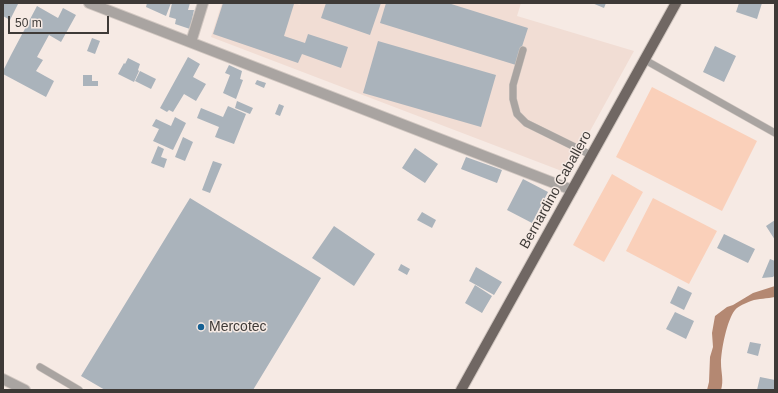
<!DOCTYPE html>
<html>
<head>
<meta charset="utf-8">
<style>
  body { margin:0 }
  #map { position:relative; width:778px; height:393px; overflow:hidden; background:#f6eae4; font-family:Helvetica,sans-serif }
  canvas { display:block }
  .frame { position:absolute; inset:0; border:4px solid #3e3a37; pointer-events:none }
  .scale { position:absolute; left:8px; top:16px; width:101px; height:18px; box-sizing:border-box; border:2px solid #3e3a37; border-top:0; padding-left:5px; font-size:12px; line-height:14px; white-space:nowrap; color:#3e3a37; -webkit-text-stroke:3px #f6eae4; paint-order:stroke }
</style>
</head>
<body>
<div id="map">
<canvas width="778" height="393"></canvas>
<div class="frame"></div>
<div class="scale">50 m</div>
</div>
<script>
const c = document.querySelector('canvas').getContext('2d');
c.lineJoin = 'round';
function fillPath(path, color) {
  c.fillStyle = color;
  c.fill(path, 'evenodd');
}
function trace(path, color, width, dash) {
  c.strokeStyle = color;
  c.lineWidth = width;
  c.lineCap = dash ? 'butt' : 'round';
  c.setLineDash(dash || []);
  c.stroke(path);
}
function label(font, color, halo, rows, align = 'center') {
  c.font = font + ' Helvetica,sans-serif';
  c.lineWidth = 3;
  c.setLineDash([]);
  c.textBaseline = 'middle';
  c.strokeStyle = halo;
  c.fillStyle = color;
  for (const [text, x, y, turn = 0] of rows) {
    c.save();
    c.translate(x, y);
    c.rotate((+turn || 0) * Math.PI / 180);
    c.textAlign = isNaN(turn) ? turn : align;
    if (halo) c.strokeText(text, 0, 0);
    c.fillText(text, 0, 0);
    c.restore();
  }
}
fillPath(new Path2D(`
  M222 3H294L300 5 301 3H521L517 16 634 51 567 173 211 37Z`), '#f1ddd4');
fillPath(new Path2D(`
  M652 87 757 141 722 211 616 157Z
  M612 174 643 192 604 262 573 245Z
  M653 198 717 231 689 284 626 251Z`), '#fad0ba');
fillPath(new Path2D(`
  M775 286V297C767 299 759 298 751 301 746 303 738 306 735 310 727 320 721 350 721 363 721 373 724 380 721 390H707L709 382 710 357 713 347 712 333 715 316 727 307 733 305 753 293Z`), '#b48872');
fillPath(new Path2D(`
  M3 3H17L18 4 10 20 3 16Z
  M147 3H171L166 16 146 7Z
  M172 3H190L188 10H194L190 29 175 24 176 19 169 17Z
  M223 3H291L294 4 284 36 305 43 308 34 348 47 341 68 302 54 298 63 213 34Z
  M326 3H381L370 35 321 18Z
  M386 3H448L528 28 516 65 380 23Z
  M592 3H606L604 8Z
  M739 3H762L757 19 736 12Z
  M37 6 58 18 63 8 76 15 61 42 49 35 37 57 43 60 36 71 54 81 46 97 3 74V71L11 55Z
  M92 38 100 41 95 54 87 51Z
  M378 41 496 75 481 127 363 93Z
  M715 46 736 56 724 82 703 72Z
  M188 57 200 64 193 77 206 84 196 101 184 94 173 112 169 110 167 112 160 108Z
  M128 58 140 64 138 70 139 71 134 82 118 74 124 63 125 64Z
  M229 65 242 71 240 79 243 80 236 99 223 93 230 75 225 73Z
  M140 71 156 79 151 89 135 81Z
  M83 75H92V81H98V86H83Z
  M257 80 266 83 264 88 255 84Z
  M237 101 253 108 250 114 235 108Z
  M279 104 284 106 280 116 275 114Z
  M228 106 246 114 234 144 215 137 219 127 197 118 201 108 223 117Z
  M175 117 186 123 173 150 153 141 159 129 152 126 156 119 171 126Z
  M183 137 193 142 185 161 175 157Z
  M158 146 164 149 161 157 167 159 164 168 151 163Z
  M415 148 438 164 425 183 402 168Z
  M466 157 502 170 497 183 461 169Z
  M213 161 222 164 210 193 202 190Z
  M523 179 548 192 532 223 507 210Z
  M190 198 321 278 253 390H105L81 376Z
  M422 212 436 220 432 228 417 220Z
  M775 220V240L766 226Z
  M334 226 375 254 354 286 312 258Z
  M724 234 755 249 748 263 717 248Z
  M770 259 775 261V275L773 277 762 278Z
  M401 264 410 269 407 275 398 270Z
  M476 267 502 282 494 295 469 281Z
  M475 285 492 296 482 313 465 303Z
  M678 286 692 293 684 310 670 303Z
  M675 312 694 321 686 339 666 329Z
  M750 342 761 344 758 356 747 353Z
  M760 377 775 380V390H757Z`), '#aab3bb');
const lane = new Path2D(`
  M523 50 513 85V99L517 114 526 123 591 155
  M645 60 775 133
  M40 367 79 390`);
const street = new Path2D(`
  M89 3 572 190
  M191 42 203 3
  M3 379 25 390`);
const primary = new Path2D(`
  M461 390 676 3`);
trace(lane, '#d1c7c1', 8);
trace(street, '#d1c7c1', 12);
trace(primary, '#d1c7c1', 12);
trace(lane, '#a9a4a1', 7);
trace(street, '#a9a4a1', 10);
trace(primary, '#706763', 10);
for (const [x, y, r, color] of [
  [201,327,4,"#156093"]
]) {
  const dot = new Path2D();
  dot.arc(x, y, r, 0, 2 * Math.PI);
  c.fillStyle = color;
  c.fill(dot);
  trace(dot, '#f6eae4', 1.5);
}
label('14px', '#3e3a37', '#f6eae4', [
  ["Bernardino Caballero",556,190,-61]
]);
label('14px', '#3e3a37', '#f6eae4', [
  ["Mercotec",209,327]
], 'left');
</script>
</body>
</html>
